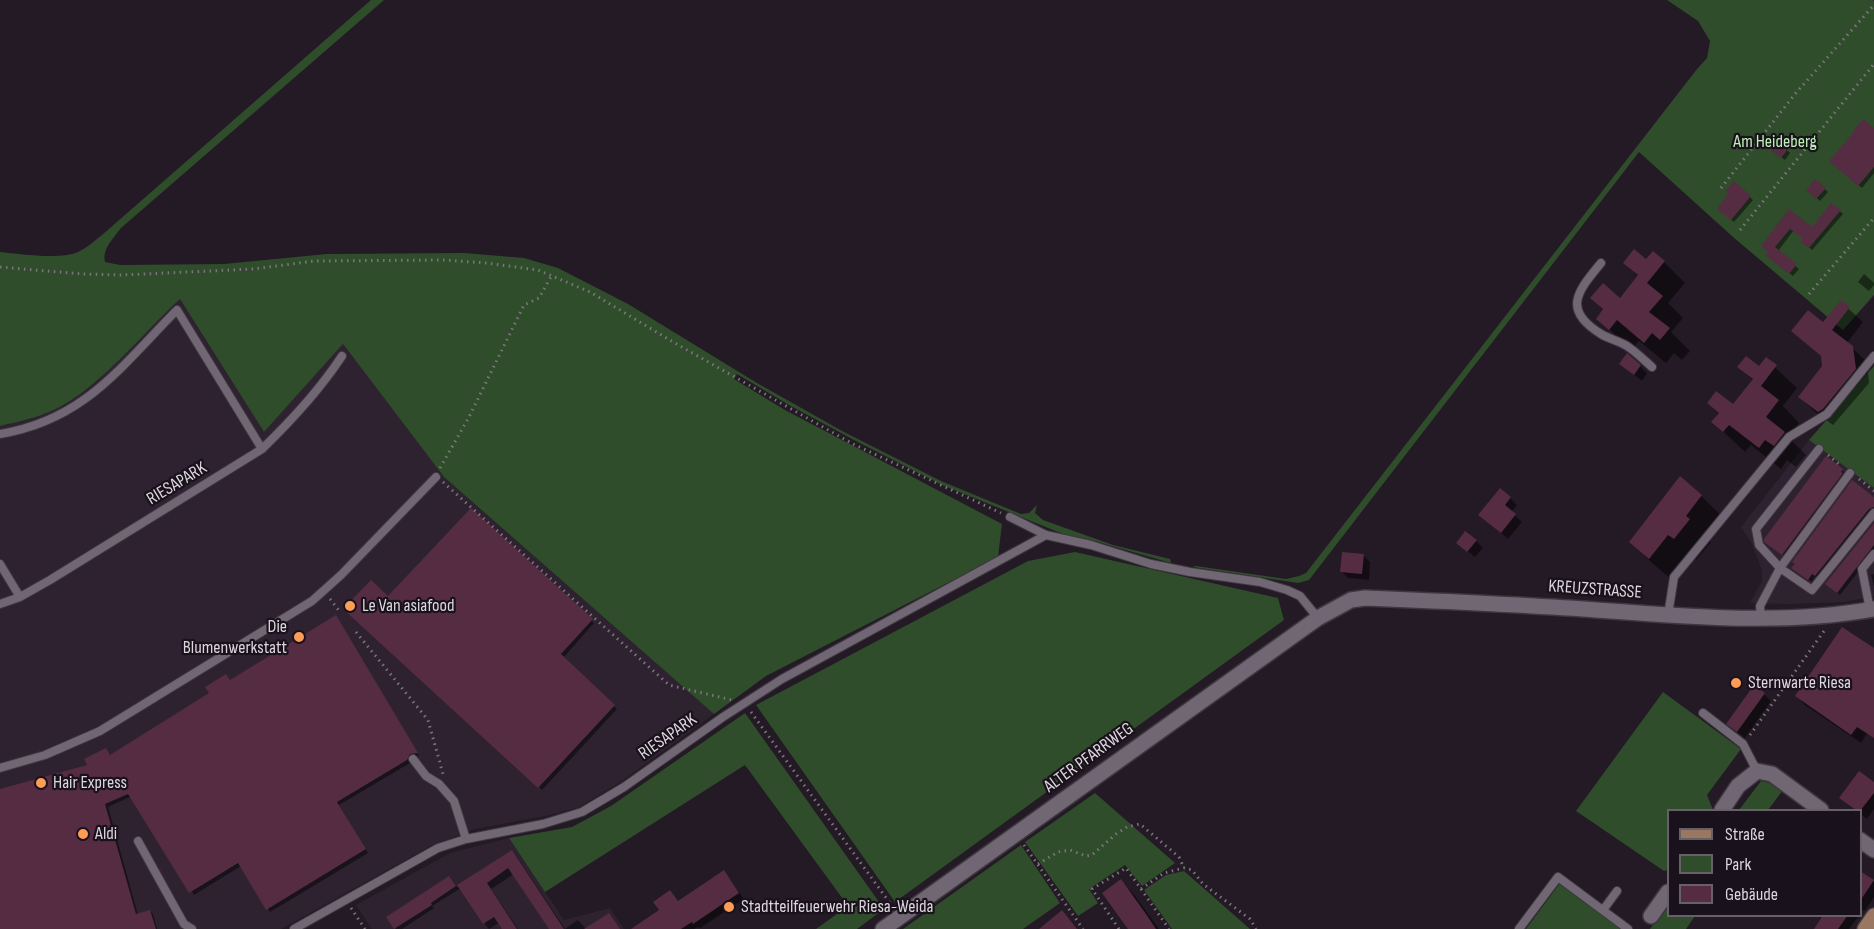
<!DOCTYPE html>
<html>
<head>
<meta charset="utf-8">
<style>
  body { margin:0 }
  #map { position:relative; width:1874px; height:929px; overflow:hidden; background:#231a25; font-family:"Sofia Sans Condensed",sans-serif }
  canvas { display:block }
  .legend { position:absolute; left:1667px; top:809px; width:195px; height:108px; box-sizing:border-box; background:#19111b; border:2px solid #676069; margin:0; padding:8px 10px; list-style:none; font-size:18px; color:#dcd6dd }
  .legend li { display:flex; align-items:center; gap:12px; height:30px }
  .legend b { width:30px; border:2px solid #676069 }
</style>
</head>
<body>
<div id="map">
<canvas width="1874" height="929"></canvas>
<ul class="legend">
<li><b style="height:8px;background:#997761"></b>Straße</li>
<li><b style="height:16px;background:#2f4d2b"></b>Park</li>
<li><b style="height:16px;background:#552c42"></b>Gebäude</li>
</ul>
</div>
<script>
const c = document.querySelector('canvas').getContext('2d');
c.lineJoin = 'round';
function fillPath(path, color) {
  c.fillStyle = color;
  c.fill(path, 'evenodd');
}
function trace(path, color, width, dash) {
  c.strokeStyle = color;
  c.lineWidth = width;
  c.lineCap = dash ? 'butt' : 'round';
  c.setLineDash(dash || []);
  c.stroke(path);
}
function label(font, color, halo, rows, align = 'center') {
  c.font = font + ' "Sofia Sans Condensed",sans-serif';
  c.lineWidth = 4.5;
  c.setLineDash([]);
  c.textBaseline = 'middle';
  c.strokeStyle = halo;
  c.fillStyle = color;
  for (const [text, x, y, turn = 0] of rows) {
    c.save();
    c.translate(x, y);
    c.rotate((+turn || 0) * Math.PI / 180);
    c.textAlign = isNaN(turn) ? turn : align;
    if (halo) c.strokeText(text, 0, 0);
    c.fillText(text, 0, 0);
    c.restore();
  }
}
fillPath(new Path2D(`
  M180 299 264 432 343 344 444 477 714 714 622 781 579 807 550 815 475 829 434 844 281 929H0V426L33 418 64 405 96 382Z
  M1809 440 1874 488V596L1844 602 1788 604 1750 603 1762 581V570L1752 544 1741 527Z
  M509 838 564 920 610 908 624 929H372L356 905 450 853Z`), '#2e2231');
fillPath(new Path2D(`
  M371 0H384L121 228C113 239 102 249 105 262L120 265 224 264 327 254 464 253 524 258 558 268 628 304 757 383 844 432 941 481 1021 514 1029 513 1037 505 1035 513 1043 520 1113 545 1170 559 1171 563 1091 540 1068 536 942 485 854 440 789 405 737 374 734 379 785 410 1002 524 998 557 766 676 714 714 444 477 343 344 264 432 180 299C144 332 107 379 65 404 45 416 22 421 0 426V252C20 254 60 260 78 252 87 248 94 241 102 235Z
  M1667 0H1873L1874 2V295L1843 330 1733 237 1639 152 1309 580 1298 583 1193 567 1196 566 1286 579 1299 576 1306 573 1697 69 1707 58 1710 41 1698 21Z
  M1874 366V488L1809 440Z
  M1075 552 1278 598 1284 620 895 902 756 705 1028 561Z
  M1663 692 1741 749 1707 795 1713 810H1668V870L1664 871 1576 811Z
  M745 713 884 909 857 929H816L848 906 745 765 545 892 509 838 572 827 611 806Z
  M1761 781 1770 783 1783 790 1768 810H1739Z
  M1095 793 1175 863 1142 886 1125 865 1089 889 1098 903 1078 916 1025 842Z
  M1021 845 1060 903 1023 929H903Z
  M1184 871 1250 929H1172L1144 890 1166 875Z
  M1560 883 1624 929H1526Z
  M1668 905V916H1695L1686 929H1650Z`), '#2f4d2b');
fillPath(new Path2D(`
  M1874 130V173L1862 188 1831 161Z
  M1770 148 1787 150 1790 153 1785 160Z
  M1816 181 1828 192 1820 201 1808 190Z
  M1735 183 1753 200 1734 222 1722 212Z
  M1840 211 1843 214 1812 250 1805 244 1804 239 1794 230 1778 251 1799 269 1793 276 1770 258 1783 220 1812 229Z
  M1646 261 1664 262 1685 283 1668 303 1683 318 1671 332 1690 351 1682 360 1674 353 1666 363 1639 341 1631 350 1598 318 1604 311 1592 298 1620 300 1639 277 1625 263Z
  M1864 274 1874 283V285L1869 291 1858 282Z
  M1841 302 1863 322 1847 343 1867 362 1869 383 1833 425 1814 411 1800 397 1824 366 1823 358 1793 331 1823 324Z
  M1766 359 1797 388 1783 406 1799 423 1788 437 1806 455 1796 467 1787 460 1781 469 1751 445 1745 452 1713 422 1719 414 1709 403 1733 406 1753 380 1739 367 1759 368Z
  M1621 364 1640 366 1647 373 1642 381Z
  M1826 458 1845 473 1786 557 1769 544Z
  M1680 479 1701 496 1723 517 1707 538 1711 542 1696 560 1691 555 1671 579 1652 563 1631 542Z
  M1510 498 1517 505 1511 512 1522 522 1508 539 1480 515Z
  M1874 499V511L1819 578 1816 576 1812 582 1796 571Z
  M471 510 594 623 563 658 617 709 542 790 345 609 388 598Z
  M1874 525V552L1840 595 1830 587Z
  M1476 541 1483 548 1475 557 1465 549Z
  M1363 555 1370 562 1369 580 1348 578 1341 571Z
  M1874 574V586L1871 575Z
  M338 620 419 756 413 757 410 763 339 805 368 853 270 912 241 866 194 895 132 796 108 807 138 915 150 911 153 914 157 929H0V791L89 766 111 756 231 682Z
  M1874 650V723L1861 743 1805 705 1797 696Z
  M1764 694 1771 701 1745 738 1735 730Z
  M1874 784V809L1867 819 1860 814V810H1856L1841 798Z
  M512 851 517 857 565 929H550L514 874 491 889 518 929H504L500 922 489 929 484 923 461 888 432 906 434 908 402 929H396L388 918 449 877 457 887Z
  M724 872 744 899 700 928 698 927 694 929H634L661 911 670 892 679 902Z
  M1860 873 1874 882V897L1865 911 1863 910 1860 913Z
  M1121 881 1135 896 1159 929H1130Z
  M1825 916H1859L1849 929H1816Z
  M578 920 586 929H565Z`), '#0007');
fillPath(new Path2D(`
  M1863 119 1874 128V167L1858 186 1829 161 1854 132 1853 131Z
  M1772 136 1788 149 1781 158 1765 146Z
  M1815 179 1826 188 1816 199 1806 190Z
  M1734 181 1751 196 1731 220 1717 209 1728 194 1725 191Z
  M1831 203 1841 210 1809 248 1800 242 1803 239 1790 229 1775 247 1797 264 1789 274 1765 255 1768 252 1761 246 1789 209 1812 227Z
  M1634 249 1646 259 1653 251 1665 261 1647 283 1663 296 1649 312 1670 328 1660 340 1652 333 1644 343 1617 320 1609 330 1596 319 1603 309 1590 298 1603 283 1620 298 1638 275 1623 263Z
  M1841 300 1850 307 1832 330 1853 346 1856 369 1823 409 1818 412 1798 397 1822 366 1821 356 1791 331 1808 310 1823 322Z
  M1627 353 1641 365 1634 375 1619 364Z
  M1746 356 1759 366 1766 357 1777 365 1761 386 1779 400 1766 417 1785 432 1774 446 1765 440 1759 448 1729 425 1723 432 1711 422 1719 413 1707 403 1716 391 1733 404 1753 379 1737 367Z
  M1826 456 1843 469 1841 472 1843 473 1782 555 1764 542V539Z
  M1680 476 1702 495 1686 516 1690 519 1674 539 1668 535 1649 559 1629 542Z
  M1852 480 1874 497V507L1869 509 1815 576 1812 574 1808 580 1791 568 1795 564 1792 562Z
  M1500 488 1511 497 1505 505 1516 514 1501 533 1478 515Z
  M471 508 593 619 561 654 615 705 538 788 343 609 371 580 388 596Z
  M1874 523V545L1837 593 1825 584Z
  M1465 531 1477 540 1467 552 1456 543Z
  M1342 552 1364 554 1362 574 1340 572Z
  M336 615 418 753 410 754 407 760 337 802 366 849 266 910 238 863 189 893 128 794 105 804 136 914 150 910 156 929H0V789L87 765 84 759 106 748 110 755 209 693 205 687 226 674 230 680Z
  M1842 627 1874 648V738L1857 727 1851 735 1795 696Z
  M1754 685 1765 693 1737 732 1726 724Z
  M1859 771 1874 782V793L1860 811 1856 810 1839 798Z
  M512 850 564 929H549L508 868 487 883 517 929H502L494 917 483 924 457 885Z
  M724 870 739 893 693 924 692 922 681 929H631L659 910 653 902 670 890 678 901Z
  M1860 871 1874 880 1860 901Z
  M449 876 456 886 431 903 432 905 394 929 386 917Z
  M1121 879 1146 914 1156 929H1128L1117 914 1102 893Z
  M1062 910 1077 929H1039Z
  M609 913 620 929H584Z
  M1823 915H1848L1838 929H1814Z`), '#552c42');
const lane = new Path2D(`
  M1601 263C1577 292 1562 310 1601 334 1609 339 1619 341 1627 346 1636 352 1644 360 1652 367
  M0 434C85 420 121 366 177 310L262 449
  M1819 449 1756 529 1759 545 1780 568 1812 590 1874 513
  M1010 517 1046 535 1091 545 1151 564 1190 572 1260 582 1287 590 1300 596 1318 618
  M0 564 20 597
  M0 604 20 597 50 580 262 449C292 420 319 391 342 356
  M1870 610 1862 569 1874 554
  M1668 615 1674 577 1789 437 1827 414 1874 356
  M1761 618 1760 606 1780 568 1850 473
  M1703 713 1743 744 1757 771
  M413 759 426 776 439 784 454 801 466 839
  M0 768 45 755 100 731 312 601 341 575 436 477
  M138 841 184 924 192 929
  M1603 910 1617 891
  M294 929 438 848 466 839 543 824 582 812 624 787 723 717 782 679 1046 535
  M1519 929 1558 877 1628 929`);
const street = new Path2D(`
  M1722 810 1738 786 1757 771 1772 774 1821 810
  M1860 840 1874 850
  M1651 916 1668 892
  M883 929 1318 618 1351 600 1365 598C1438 601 1510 604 1583 609 1678 616 1780 626 1874 609`);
const secondary = new Path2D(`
  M1865 929 1874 916`);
trace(lane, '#3e3740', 10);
trace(street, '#3e3740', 18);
trace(secondary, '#3e3740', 18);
trace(new Path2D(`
  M1721 188 1795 94 1874 5
  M1740 230 1874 64
  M0 267 83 274 122 275 253 269 315 261 444 260 486 263 538 270 590 292 673 342 853 444 1001 513
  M1809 294 1874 218
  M1828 455 1841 466
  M440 468 469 417 524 305 539 298 552 275
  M1859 479 1874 491
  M443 482 669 685 732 700
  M330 599 340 612
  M356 632 428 720 443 774
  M751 712 892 906
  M1750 735 1824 631
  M1024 845 1083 929
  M1038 864 1058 852 1070 850 1086 856 1092 855 1116 834 1127 827 1140 824 1179 857 1184 868
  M1141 889 1169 929
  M351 908 365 929
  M1119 929 1092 889 1126 868 1141 889 1164 873 1184 868 1192 870 1203 884 1250 919 1256 929`), '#7d757e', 3, [1.5, 4.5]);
trace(lane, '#716774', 8);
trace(street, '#716774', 15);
trace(secondary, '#997761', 15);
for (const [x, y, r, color] of [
  [350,606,6,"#fd9c57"],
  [299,637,6,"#fd9c57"],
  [1736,683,6,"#fd9c57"],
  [41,783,6,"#fd9c57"],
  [83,834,6,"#fd9c57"],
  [729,907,6,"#fd9c57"]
]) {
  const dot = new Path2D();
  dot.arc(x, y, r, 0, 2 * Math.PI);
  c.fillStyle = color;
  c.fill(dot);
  trace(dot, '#19111b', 2);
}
label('18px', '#bcf1b5', '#19111b', [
  ["Am Heideberg",1775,142]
]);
label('18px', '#dcd6dd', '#19111b', [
  ["RIESAPARK",177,484,-31],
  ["KREUZSTRASSE",1595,590,4],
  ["RIESAPARK",668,737,-35],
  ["ALTER PFARRWEG",1089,758,-36]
]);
label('18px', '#dcd6dd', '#19111b', [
  ["Le Van asiafood",362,606],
  ["Die",287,627,"right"],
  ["Blumenwerkstatt",287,648,"right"],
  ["Sternwarte Riesa",1748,683],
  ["Hair Express",53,783],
  ["Aldi",95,834],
  ["Stadtteilfeuerwehr Riesa-Weida",741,907]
], 'left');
</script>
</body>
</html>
